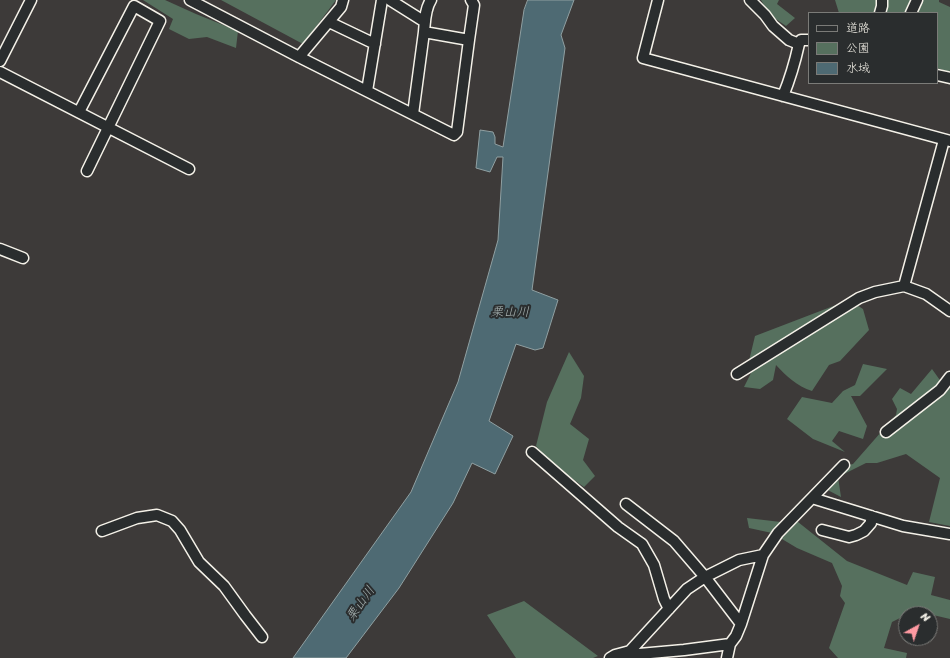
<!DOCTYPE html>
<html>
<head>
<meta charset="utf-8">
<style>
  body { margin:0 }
  #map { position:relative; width:950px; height:658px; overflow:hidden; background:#3d3a39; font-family:Sriracha,"Klee One",sans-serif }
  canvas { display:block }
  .legend { position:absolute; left:808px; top:12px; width:130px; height:72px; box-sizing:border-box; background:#2a2d2e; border:1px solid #7b7b78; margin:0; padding:5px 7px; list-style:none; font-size:12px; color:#f4f1e8 }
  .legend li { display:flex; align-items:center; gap:8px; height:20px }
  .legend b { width:20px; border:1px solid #7b7b78 }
  .north { position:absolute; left:898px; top:606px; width:40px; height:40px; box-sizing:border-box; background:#2a2d2e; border:1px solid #7b7b78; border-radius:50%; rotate:40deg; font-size:11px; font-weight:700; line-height:16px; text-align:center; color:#f4f1e8 }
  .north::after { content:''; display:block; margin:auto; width:14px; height:18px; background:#ff9aa2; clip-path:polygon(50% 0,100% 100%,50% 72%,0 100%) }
</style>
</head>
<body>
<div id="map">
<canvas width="950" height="658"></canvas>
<ul class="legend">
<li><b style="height:5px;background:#2a2d2e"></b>道路</li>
<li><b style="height:11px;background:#56705e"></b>公園</li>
<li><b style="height:11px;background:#4e6a73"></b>水域</li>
</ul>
<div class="north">N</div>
</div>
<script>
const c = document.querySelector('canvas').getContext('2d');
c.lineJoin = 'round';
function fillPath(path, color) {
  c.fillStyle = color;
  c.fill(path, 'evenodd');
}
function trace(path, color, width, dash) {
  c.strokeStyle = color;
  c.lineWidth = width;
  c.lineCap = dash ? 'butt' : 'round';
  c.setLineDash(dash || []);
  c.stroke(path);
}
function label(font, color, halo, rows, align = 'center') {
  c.font = font + ' Sriracha,"Klee One",sans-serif';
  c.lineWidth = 4;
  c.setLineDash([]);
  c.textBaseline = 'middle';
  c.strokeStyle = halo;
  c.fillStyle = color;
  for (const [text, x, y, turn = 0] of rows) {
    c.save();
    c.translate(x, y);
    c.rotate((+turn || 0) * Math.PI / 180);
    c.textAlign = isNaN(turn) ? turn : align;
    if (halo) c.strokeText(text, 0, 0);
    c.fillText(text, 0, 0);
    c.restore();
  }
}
fillPath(new Path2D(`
  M143 0H165L196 14 238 31 236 48 207 37 189 39 169 29 173 19Z
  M221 0H336L303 44Z
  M761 0H779L777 4 795 18 786 26 770 15Z
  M835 0H939V2L950 7V70L949 72 937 68V13H839Z
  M849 300 863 309 869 330 840 361 829 365 812 391C797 386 786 376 776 365L773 380 760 389 744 387 752 371 748 365 755 336Z
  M569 352 584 376 581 398 570 424 589 439 583 460 595 476 584 487 552 464 536 446 547 402Z
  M863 364 887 369 860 396H851L867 426 863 439 839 431 832 441 845 452 813 439 787 419 802 397 832 403 843 391 855 385Z
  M932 369 942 383 950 375V526L929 522 940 478 906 454 877 463H866L838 477 841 497 818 485 832 469 853 464 896 415 897 409 892 399 900 388 911 394Z
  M747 518 781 522H798L847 561 907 585 913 572 935 577 931 595 950 600V619L916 611 909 614H906V615L892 622 884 648 907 653 906 658H838L829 648 845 603 840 596 842 586 832 563 797 548 772 533 749 528Z
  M524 601 598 656 593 658H516L487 615Z`), '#56705e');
const water = new Path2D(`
  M528 0H574L561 35 565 48 532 290 558 300 543 348 535 350 516 344 489 421 513 436 495 474 472 463 453 503 399 588 346 658H293L411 492 458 382 498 240 503 157H497L490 172 476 168 480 130 493 132 495 137V144L503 147 524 10Z`);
fillPath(water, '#4e6a73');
trace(water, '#90a0a2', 1);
const minor = new Path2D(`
  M190 0 299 57 454 135 457 132 469 40 474 5 471 0
  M390 0 425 22
  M658 0 643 58 950 141
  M750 0 765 15 773 26 789 40 799 44C795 62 790 79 783 96
  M880 13 882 6V0
  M911 13 917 0
  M329 22 375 44
  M424 32 469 40
  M799 44 801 40H809
  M299 57 341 7 343 0
  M0 61 31 0
  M0 72 189 169
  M937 75 950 78
  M367 91 382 0H383
  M79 112 134 6 160 21 87 171
  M413 114 424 32C425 21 425 9 431 0
  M0 249 23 258
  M904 286 944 140
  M737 374 859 298 875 292 904 286 926 294 950 311
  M886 432 940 390 950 377
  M532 452 618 527 642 544 654 565 664 599 669 609
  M812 498 903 526 950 534
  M626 504 674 541 705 577 741 624
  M822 530 849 537 856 535 864 531 871 523V516
  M102 531 137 518 157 515 172 521 180 530 199 562 224 586 245 615 262 637
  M628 655 684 650 730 644
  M610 658 615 655 630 651
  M625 658 630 651 687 589 705 577 739 560 763 555
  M727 658 730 644 736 636 741 624 763 555 778 533 844 465`);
trace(minor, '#f4f1e8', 13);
trace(minor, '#2a2d2e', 10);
label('italic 13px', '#a9b4b3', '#2a2d2e', [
  ["栗山川",510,313],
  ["栗山川",361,604,-55]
]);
</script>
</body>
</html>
